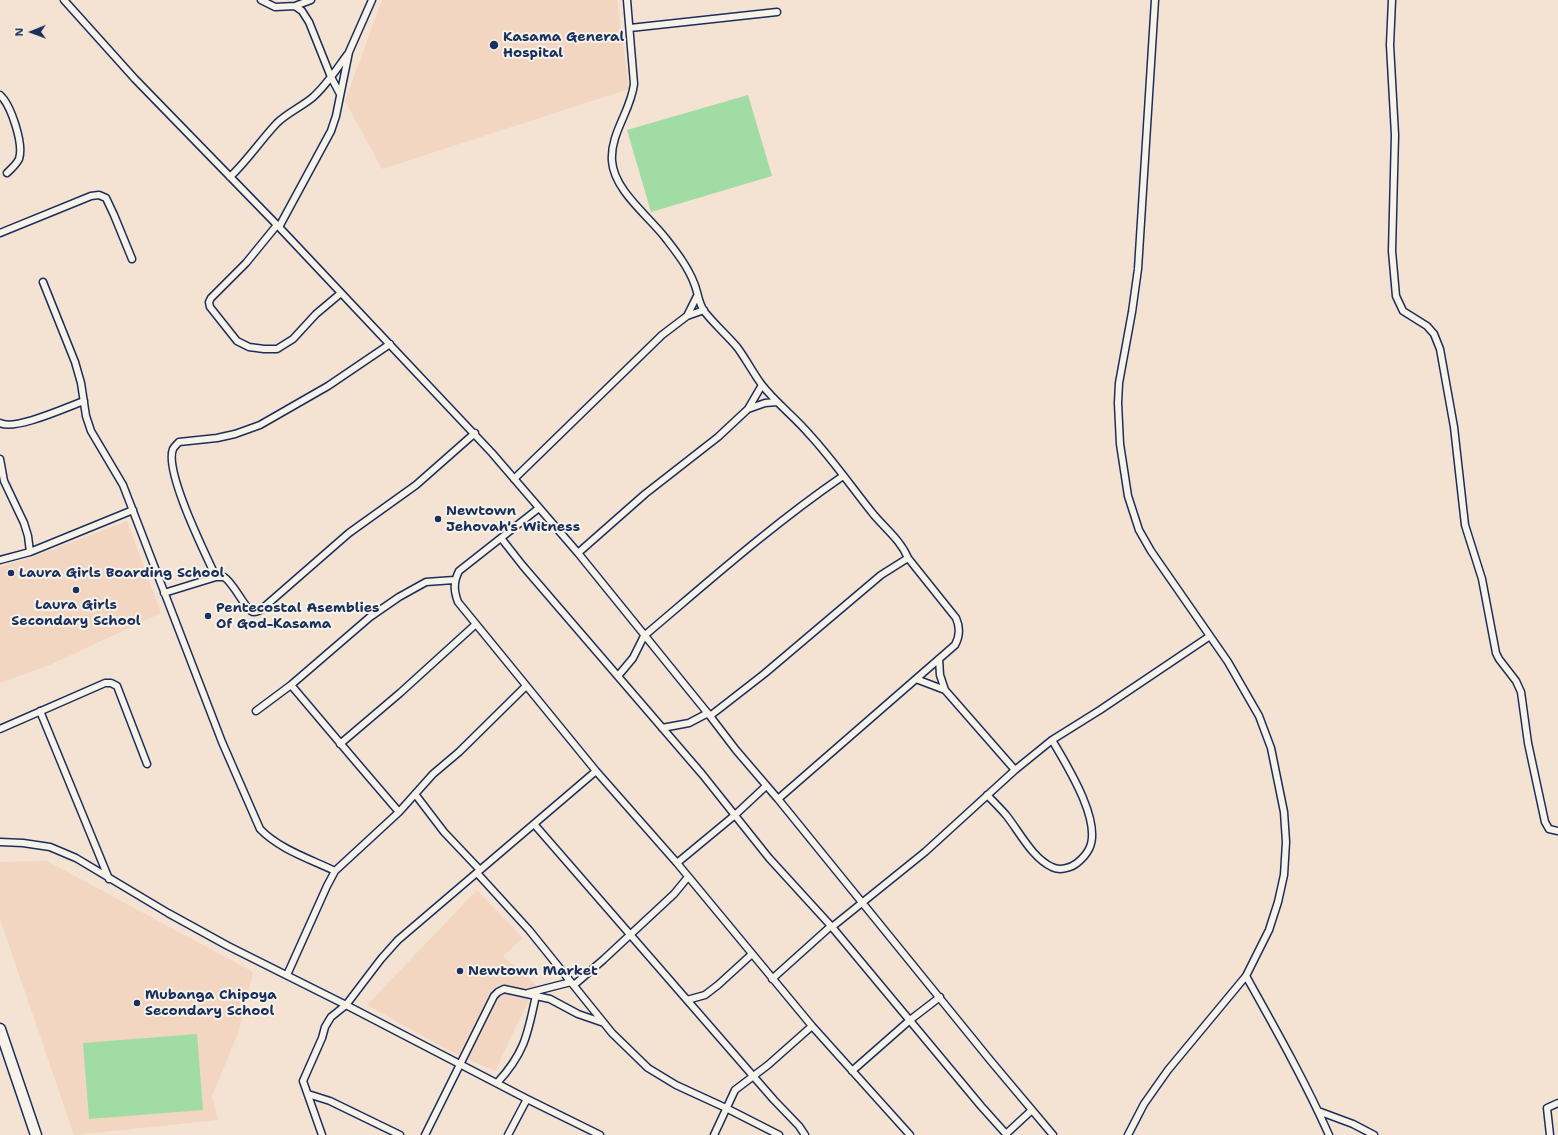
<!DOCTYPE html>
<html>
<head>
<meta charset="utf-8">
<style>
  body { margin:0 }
  #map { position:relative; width:1558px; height:1135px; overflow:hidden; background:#f4e2d2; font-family:"Shantell Sans",sans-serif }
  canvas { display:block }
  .north { position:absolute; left:12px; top:12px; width:40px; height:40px; -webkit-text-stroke:3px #f7f3e8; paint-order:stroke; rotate:269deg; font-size:11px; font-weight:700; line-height:16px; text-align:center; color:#1b2f5e }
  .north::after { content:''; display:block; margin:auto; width:14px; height:18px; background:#1b2f5e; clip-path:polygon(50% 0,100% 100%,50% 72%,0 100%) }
</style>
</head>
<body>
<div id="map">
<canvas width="1558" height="1135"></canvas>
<div class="north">N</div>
</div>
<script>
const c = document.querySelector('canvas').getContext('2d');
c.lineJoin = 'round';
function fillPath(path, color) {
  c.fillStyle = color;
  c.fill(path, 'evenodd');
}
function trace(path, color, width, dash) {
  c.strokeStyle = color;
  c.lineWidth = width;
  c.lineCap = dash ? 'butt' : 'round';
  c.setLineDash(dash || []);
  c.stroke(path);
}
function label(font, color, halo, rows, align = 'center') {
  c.font = font + ' "Shantell Sans",sans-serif';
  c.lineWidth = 4;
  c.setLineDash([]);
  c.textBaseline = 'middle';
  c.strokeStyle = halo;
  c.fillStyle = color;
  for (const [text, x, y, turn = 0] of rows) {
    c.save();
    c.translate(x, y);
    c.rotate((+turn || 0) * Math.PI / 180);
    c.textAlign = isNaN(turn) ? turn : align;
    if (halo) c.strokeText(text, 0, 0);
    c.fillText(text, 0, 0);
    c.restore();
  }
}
fillPath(new Path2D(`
  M382 0H617L629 89 382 169 345 101Z
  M127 521 161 613 52 664 0 683V567L35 556Z
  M47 861 253 972 238 1033 212 1096 218 1120 74 1135 0 919V862Z
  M477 890 523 938 503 956 536 985 495 1071 450 1051 367 1005Z`), '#f2d6c2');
fillPath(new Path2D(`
  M748 95 772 176 651 212 627 130Z
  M197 1034 203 1110 89 1119 83 1043Z`), '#a0dca3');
const minor = new Path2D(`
  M64 0 135 79 279 227 492 453 578 553 710 716 736 750 778 799 990 1060 1053 1135
  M261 0 275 7 295 6 302 11 309 22 331 77 340 94
  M627 0 634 84C631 111 610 133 612 161 614 191 650 217 667 240 677 253 688 267 694 283 698 292 698 302 704 311 714 324 727 335 737 347 746 359 753 373 762 385 776 403 795 417 810 435 833 460 853 489 874 515 886 529 901 541 908 558
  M1392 0 1390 45 1395 135 1392 251 1396 296 1403 311 1427 326 1434 334 1440 349 1454 427 1465 525 1482 579 1496 653 1499 659 1516 681 1521 692 1528 743 1545 822 1549 829 1558 831
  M295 6 311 0
  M630 28 777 12
  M0 95C11 105 24 144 19 159 16 165 11 169 7 173
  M230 177C248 160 260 141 277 123 287 113 301 107 312 98 326 86 336 70 347 55
  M277 225 246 263 211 298 209 302 210 307 237 341 249 347 264 349H277L293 339 316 314 341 293
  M279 227 331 131 336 116 349 52 372 0
  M0 233 91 196 99 195 106 198 114 215 132 259
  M43 282 75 362 81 383 86 416 91 431 123 485 222 742 260 829C279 849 310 859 335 871
  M687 316 697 296
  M748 409 762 385
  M0 423C15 431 67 407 84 401
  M0 459 4 481 24 523 28 536 30 552
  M514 479 662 335 687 316 704 310
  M539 508 459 571C453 583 454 591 458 602L596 771 677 863 812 1026 910 1135
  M501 538 523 566 702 774 769 858 832 927 981 1106 1007 1135
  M578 553 645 494 718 437 748 409 765 403 777 402
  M0 560 30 552 133 510
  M216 577C205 553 164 471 173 449 174 447 177 444 179 442L217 438 235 434 260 425 328 386 390 344
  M164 593 216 577H224C235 584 246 612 254 612 258 612 260 610 263 608L349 533 416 485 475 433
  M939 659 940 675 945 690 1015 770
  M618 676 633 658 644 636C709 581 773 524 843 476
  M916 679 945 690
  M291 685 357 763 399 812
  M40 711 109 879
  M256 711 291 685 370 617 399 597 426 582 454 580
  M710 716 764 674 881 575 908 558 956 618C960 627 960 636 955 645L778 799
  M662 728 689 723 708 713
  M0 729 105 683H111L117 686 147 764
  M340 744 400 693 476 624
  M415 794 444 832 480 870
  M987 795C993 801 1000 808 1006 815 1019 831 1032 858 1052 867 1059 871 1071 868 1077 863 1082 859 1086 855 1089 849 1103 822 1066 764 1052 740
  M534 824 774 1100 799 1126 805 1135
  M0 842 23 843 50 847 76 858 168 913 228 946 346 1005 527 1099 600 1135
  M677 863 735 815 766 786
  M477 873 529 930 612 1033 648 1068 676 1085 726 1108 779 1135
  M832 927 925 852 1015 770 1052 740 1100 710 1210 636
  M287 975 327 886 335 871 399 812 433 774 459 752 526 686
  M1246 976C1275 1028 1305 1081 1329 1135
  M772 979 831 926
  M574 985 603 960 674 894 688 877
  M528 993 571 982
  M687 1000 705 995 718 985 752 954
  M852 1071 910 1020 940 997
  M497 1083C525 1053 528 1033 536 995
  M308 1094 330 1101 400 1135
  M1318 1111 1353 1124 1374 1135
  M1006 1134 1032 1110
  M322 1135 303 1081 322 1038 325 1027 331 1017 346 1005 381 959 398 940 596 771
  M425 1135 494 996 498 992 504 989 550 999 578 1014 604 1023
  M508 1135 527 1099
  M714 1135 735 1090 768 1065 812 1026
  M1128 1135 1144 1104 1168 1070 1246 976 1269 930 1278 902 1284 875 1286 842 1284 812 1271 748 1259 716 1228 662 1151 551 1139 530 1128 496 1120 444 1118 403 1119 383 1132 312 1138 269 1155 0
  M1550 1135 1547 1108 1558 1103`);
const primary = new Path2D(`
  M0 1029 36 1135`);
trace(minor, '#1b2f5e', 9);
trace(primary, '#1b2f5e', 13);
trace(minor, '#f7f3e8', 6);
trace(primary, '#f7f3e8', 10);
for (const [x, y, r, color] of [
  [494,45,5,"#1b2f5e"],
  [438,519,4,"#1b2f5e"],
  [11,573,4,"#1b2f5e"],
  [76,590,4,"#1b2f5e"],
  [208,616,4,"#1b2f5e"],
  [460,971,4,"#1b2f5e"],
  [137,1003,4,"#1b2f5e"]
]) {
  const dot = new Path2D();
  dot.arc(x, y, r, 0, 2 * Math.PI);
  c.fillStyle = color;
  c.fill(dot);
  trace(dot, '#f7f3e8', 1.5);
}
label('bold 14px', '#1b2f5e', '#f7f3e8', [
  ["Kasama General",503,37],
  ["Hospital",503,53],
  ["Newtown",446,511],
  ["Jehovah's Witness",446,527],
  ["Laura Girls Boarding School",19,573],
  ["Laura Girls",76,605,"center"],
  ["Secondary School",76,621,"center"],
  ["Pentecostal Asemblies",216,608],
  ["Of God-Kasama",216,624],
  ["Newtown Market",468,971],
  ["Mubanga Chipoya",145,995],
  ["Secondary School",145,1011]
], 'left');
</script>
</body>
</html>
